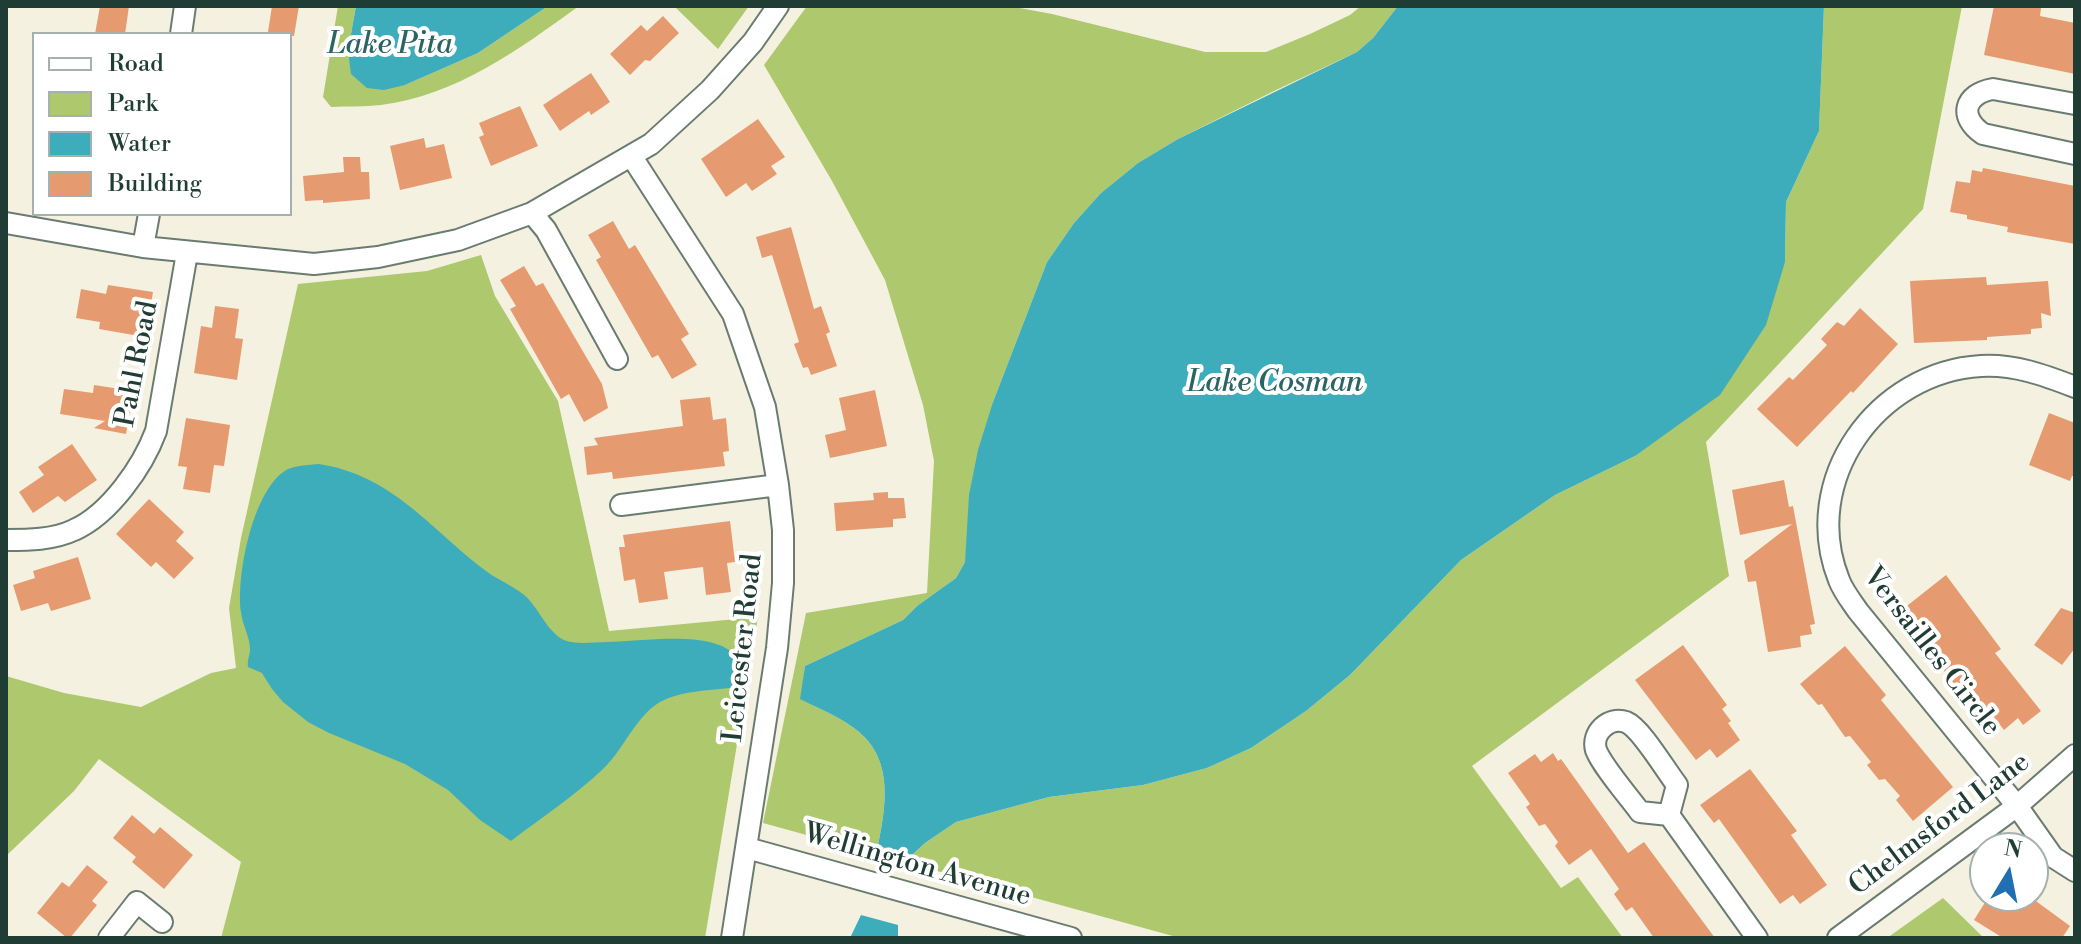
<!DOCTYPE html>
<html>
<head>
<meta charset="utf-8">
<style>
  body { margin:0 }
  #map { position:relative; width:2081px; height:944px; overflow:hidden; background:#f4f1e0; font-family:"Libre Bodoni",serif }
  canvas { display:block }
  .frame { position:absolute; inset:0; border:8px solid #1f3d34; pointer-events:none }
  .legend { position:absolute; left:32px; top:32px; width:260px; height:184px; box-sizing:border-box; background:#fff; border:2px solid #a5b1ae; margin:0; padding:10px 14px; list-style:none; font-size:24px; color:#1f3d34 }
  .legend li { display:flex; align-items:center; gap:16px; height:40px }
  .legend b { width:40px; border:2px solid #a5b1ae }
  .north { position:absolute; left:1969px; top:832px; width:80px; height:80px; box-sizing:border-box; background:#fff; border:2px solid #a5b1ae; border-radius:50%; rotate:10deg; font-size:22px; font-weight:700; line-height:32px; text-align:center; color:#1f3d34 }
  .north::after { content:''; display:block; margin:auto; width:28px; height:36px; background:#1f6fb2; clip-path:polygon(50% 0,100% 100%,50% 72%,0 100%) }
</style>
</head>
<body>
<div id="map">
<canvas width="2081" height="944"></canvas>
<div class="frame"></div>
<ul class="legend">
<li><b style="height:10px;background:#fff"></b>Road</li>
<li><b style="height:22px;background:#aec86e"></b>Park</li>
<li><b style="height:22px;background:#3eadbb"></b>Water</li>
<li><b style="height:22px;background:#e69a6f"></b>Building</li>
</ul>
<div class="north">N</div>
</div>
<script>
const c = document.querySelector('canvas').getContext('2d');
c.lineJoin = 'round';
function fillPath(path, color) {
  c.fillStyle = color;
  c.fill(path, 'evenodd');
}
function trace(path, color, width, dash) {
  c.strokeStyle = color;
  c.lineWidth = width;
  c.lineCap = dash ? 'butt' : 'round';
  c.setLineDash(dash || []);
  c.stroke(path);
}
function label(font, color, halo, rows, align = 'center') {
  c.font = font + ' "Libre Bodoni",serif';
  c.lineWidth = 8;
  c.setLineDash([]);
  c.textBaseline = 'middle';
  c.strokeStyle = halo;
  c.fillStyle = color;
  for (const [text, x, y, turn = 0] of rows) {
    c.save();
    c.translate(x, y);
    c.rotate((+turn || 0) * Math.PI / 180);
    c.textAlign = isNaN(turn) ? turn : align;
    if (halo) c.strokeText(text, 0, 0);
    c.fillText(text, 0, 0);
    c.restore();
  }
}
fillPath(new Path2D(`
  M338 6H356L348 51 405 85 478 53 548 6H579C518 50 457 95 381 105 364 107 347 106 331 107L323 97Z
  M674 6H749L718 49Z
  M807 6H1009L1052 14 1205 52H1266L1310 34 1350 15 1361 6H1398L1373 38 1357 52 1274 91 1178 139 1138 163 1101 193 1074 223 1047 262 993 402 965 562 956 578 917 606 903 620 805 666 801 699C817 708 836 715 851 726 894 754 887 802 878 846L912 855 925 843 956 822 1049 797 1143 785 1207 768 1251 748 1306 711 1350 675 1461 560 1555 495 1635 456 1785 262 1786 202 1819 131 1824 6H1962L1923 209 1706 442 1729 576 1472 766 1561 888 1578 877 1623 938H1180L763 823 806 613 927 593 934 461 923 405 885 280 832 181 764 65Z
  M481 255 495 296 558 401 609 631 758 617 705 938H221L241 862 99 759 74 791 6 856V676L64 693 141 707 211 673 236 668 229 608 241 538 298 284 427 271Z
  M1943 898 1984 938H1887Z`), '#aec86e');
fillPath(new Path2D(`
  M356 6H548L478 53 405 85 384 90 367 88 351 74 348 51Z
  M1398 6H1824L1819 131 1786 202 1785 262 1766 325 1720 395 1635 456 1555 495 1461 560 1350 675 1306 711 1251 748 1207 768 1143 785 1049 797 956 822 925 843 912 855 878 846C887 802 894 754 851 726 836 715 817 708 800 699L805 666 903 620 917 606 956 578 965 562 969 495 978 450 993 402 1047 262 1074 223 1101 193 1138 163 1178 139 1357 52 1373 38Z
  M319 464C391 475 428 526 482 568 494 578 510 584 523 594 539 607 546 631 564 640 576 645 594 642 607 642 640 641 692 633 722 646 730 650 737 655 743 659L739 687C715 690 682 690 660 702 635 717 624 749 604 768 575 796 542 817 511 841L480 820 448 790 405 764 329 733 308 722 283 702 272 689 262 673 248 667C247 660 250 655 250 649 250 637 242 624 241 612 236 576 253 487 288 469 298 465 309 465 319 464Z
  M861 915 898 925V938H850Z`), '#3eadbb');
fillPath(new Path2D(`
  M100 6H129L125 34H95Z
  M272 6H299L294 36 268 32Z
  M1994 6 2041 8 2040 16 2075 23V74L1984 55Z
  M663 16 679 33 650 61 645 60 630 75 610 54 641 25 647 31Z
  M591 73 610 102 591 115 589 111 560 131 543 105Z
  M520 106 538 146 491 166 479 137 484 135 479 123Z
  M758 119 785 157 771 166 777 174 752 191 746 183 726 197 701 159Z
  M424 138 426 148 444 144 452 178 400 190 390 146Z
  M343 157H360L361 172H369L370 199 323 203V200L305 201 303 176 344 172Z
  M1983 168 2075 186V244L2007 232 2008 227 1967 219V215L1950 212 1956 181 1970 183 1972 170 1982 172Z
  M613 221 629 249 635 245 689 334 681 339 697 365 672 379 658 355 652 358 596 260 601 257 588 235Z
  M791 227 814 309 821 306 830 332 826 334 837 366 811 375 808 367 803 368 794 344 799 342 772 255 762 258 756 237Z
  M524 266 536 286 543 283 602 384 608 408 584 422 569 394 561 399 510 309 516 306 500 280Z
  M1986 277 1987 285 2048 281 2051 316 2041 313 2042 328 2031 329V334L1987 337V340L1914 343 1910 281Z
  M108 285 153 292 145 337 99 329 100 322 76 318 81 289 106 294Z
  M215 306 239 309 235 338 243 339 237 380 194 373 201 326 212 328Z
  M1860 308 1898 344 1853 393 1851 391 1797 447 1757 409 1789 377 1793 380 1827 345 1821 339 1837 322 1844 326Z
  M94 385 133 391 126 434 94 428 105 421 60 414 64 389 93 393Z
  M875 390 887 446 830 458 825 435 846 430 839 398Z
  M710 397 713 420 726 418 729 451 723 452 725 466 613 479 612 472 587 475 584 447 598 445 594 438 683 426 680 400Z
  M2049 413 2075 423V477L2072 476 2070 481 2029 465Z
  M186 418 230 425 224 466 214 465 210 493 183 489 187 467 178 466Z
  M72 444 97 480 65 502 58 496 33 513 19 492 44 475 38 467Z
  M1784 480 1789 507 1793 506 1815 624 1810 625 1812 634 1800 636 1801 647 1768 652 1756 581 1748 582 1744 561 1792 524 1740 535 1732 490Z
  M888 492V498H904L906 518 893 519V527L836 531 834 503 874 500 873 493Z
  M149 499 184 532 176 541 194 558 174 579 156 562 151 567 116 534Z
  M730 521 735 562 727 563 731 592 706 595 703 567 679 570 664 572 668 599 639 603 635 579 624 581 619 547H625L623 535Z
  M78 557 91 599 51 611 48 603 21 611 13 585 35 578 33 571Z
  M1946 575 2001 649 1995 653 2041 711 2023 725 2018 718 2004 730 1984 704 1980 707 1961 682 1956 686 1898 613Z
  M2061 608 2075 613V648L2062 665 2034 645Z
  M1683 645 1727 705 1722 709 1731 721 1728 723 1740 740 1717 758 1710 749 1696 760 1635 680Z
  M1845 646 1886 695 1881 700 1953 787 1913 821 1896 800 1900 796 1885 779 1879 780 1867 765 1871 762 1850 736 1845 737 1822 704 1818 705 1800 684Z
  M1553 753 1558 761 1561 759 1628 853 1644 842 1715 938H1654L1632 907 1626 911 1614 894 1619 889 1591 849 1569 865 1555 846 1558 842 1545 824 1539 826 1526 807 1530 804 1508 773 1535 754 1541 762Z
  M1750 769 1797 831 1791 835 1827 885 1800 904 1793 895 1780 904 1719 819 1714 823 1700 805Z
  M132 815 154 834 160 827 193 855 164 889 132 862 136 857 113 838Z
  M87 865 108 882 92 901 97 905 70 938H67L37 913 62 882 69 887Z
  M1989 896H2000L2019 908 2029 896 2070 926 2062 938H2003L1974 920Z`), '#e69a6f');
const minor = new Path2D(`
  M181 34 185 6
  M2075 104 1993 89C1964 94 1958 117 1983 134L2075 154
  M632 157 733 314 765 407 778 485 783 530V583L777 648 732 938
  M532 213 546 230 617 359
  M6 223 143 247 314 264 378 257 458 240 532 213 651 144 710 90 753 42 778 6
  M143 247 149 214
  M2075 387C2044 375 2014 364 1981 366 1877 372 1799 480 1839 580 1843 591 1852 602 1858 611L2017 806 2053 857 2075 871
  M621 505 778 485
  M6 540C28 540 53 540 74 530 110 514 143 466 156 431L187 253
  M1669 815 1677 785C1666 771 1641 728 1626 722 1609 716 1591 733 1596 750 1602 766 1629 797 1640 812L1669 815 1757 938
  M747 848 1071 938
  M109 938 137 902 162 922
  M1838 938 2017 806 2075 755`);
trace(minor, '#6a7c70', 24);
trace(minor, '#fff', 20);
label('28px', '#1f3d34', '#fff', [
  ["Pahl Road",138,364,-79],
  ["Leicester Road",744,648,-84],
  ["Versailles Circle",1931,652,52],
  ["Chelmsford Lane",1940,825,-37],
  ["Wellington Avenue",917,866,16]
]);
label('italic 30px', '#2a6463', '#fff', [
  ["Lake Pita",390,46],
  ["Lake Cosman",1275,384]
]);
</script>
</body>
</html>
